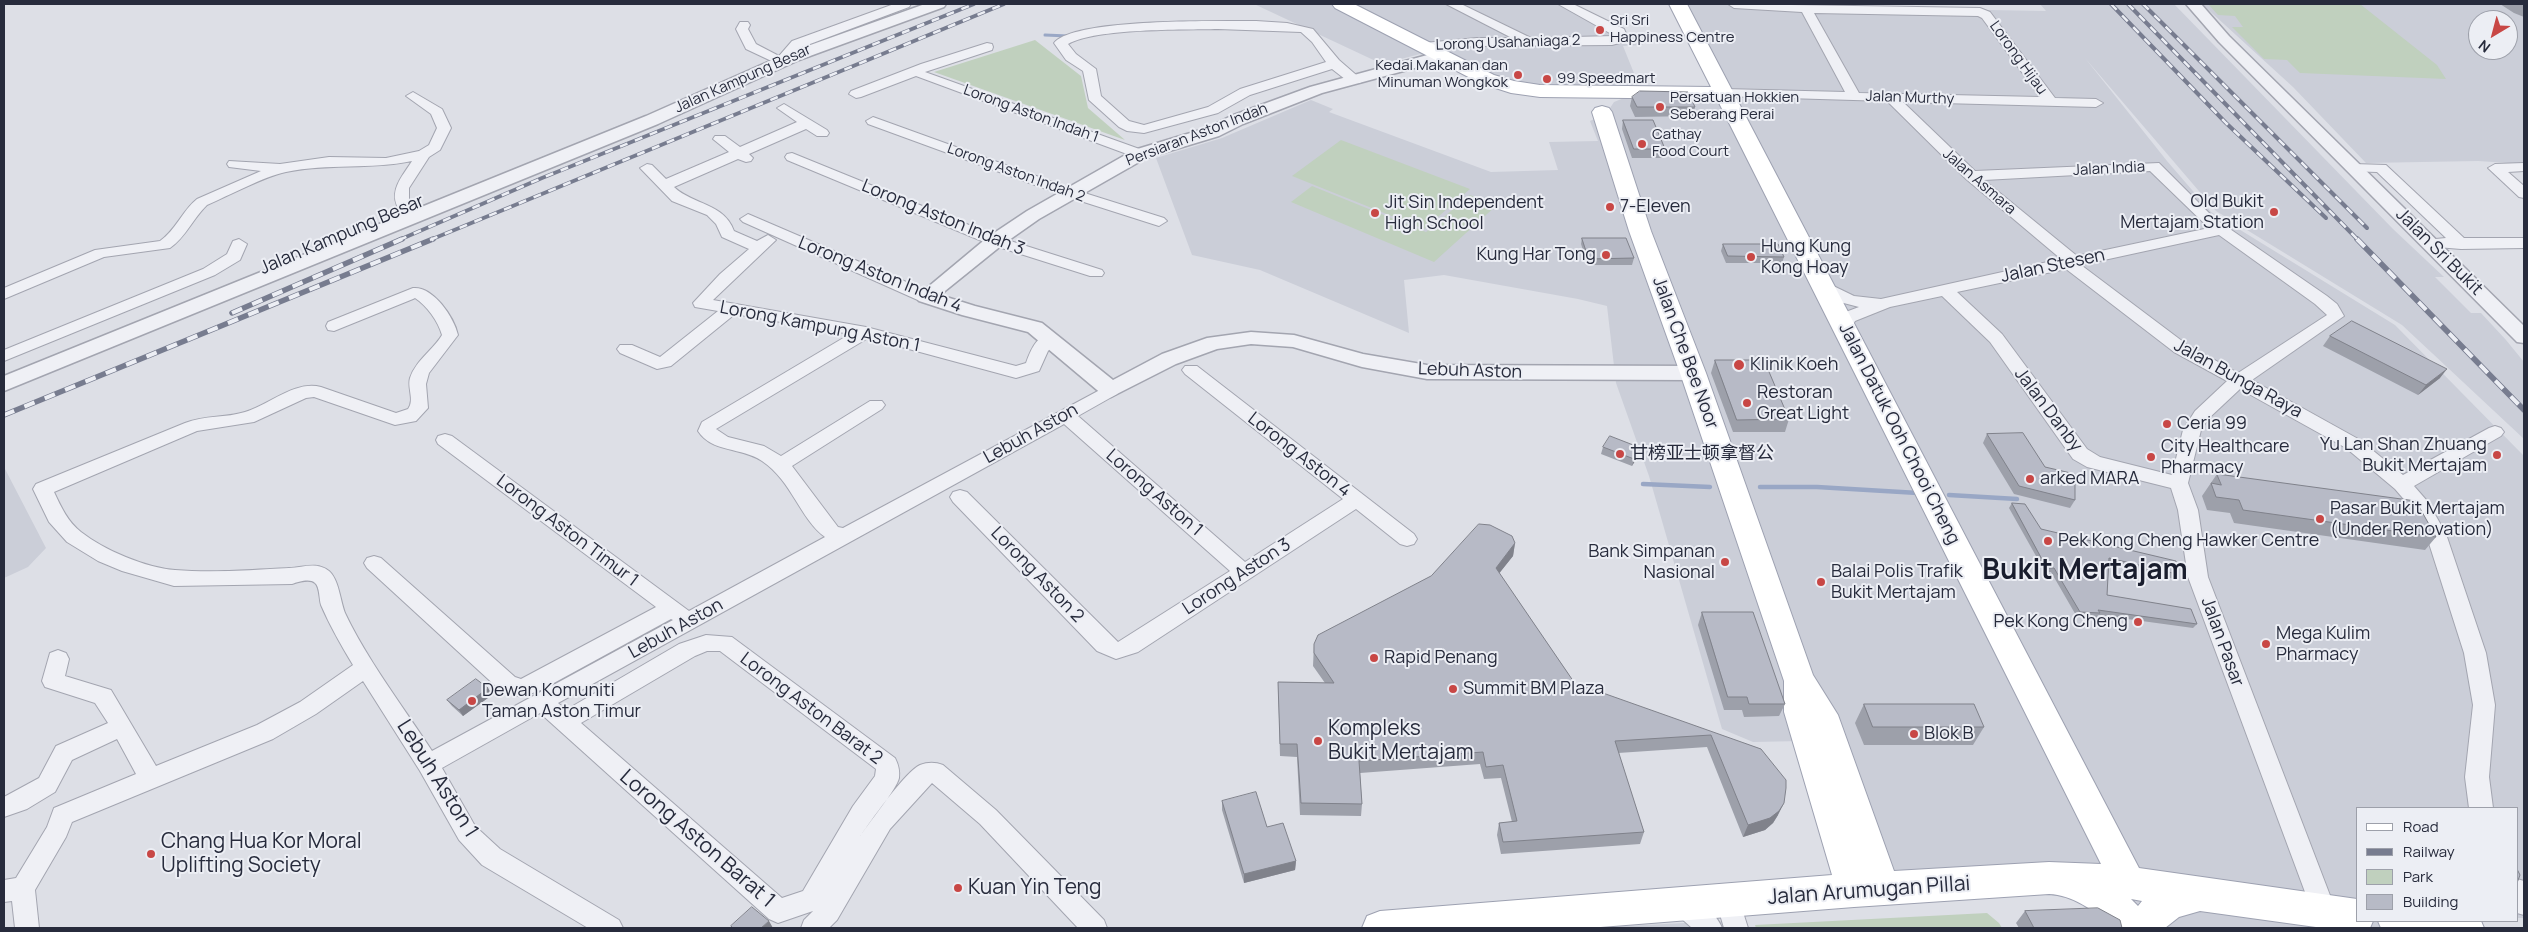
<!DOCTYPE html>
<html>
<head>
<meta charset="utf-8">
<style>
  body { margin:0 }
  #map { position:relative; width:2528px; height:932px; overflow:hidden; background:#dddfe6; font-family:Manrope,sans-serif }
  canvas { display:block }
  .frame { position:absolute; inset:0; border:5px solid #272b3c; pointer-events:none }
  .legend { position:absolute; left:2356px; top:807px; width:162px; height:115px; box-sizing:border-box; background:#eceef4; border:1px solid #9da0aa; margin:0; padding:6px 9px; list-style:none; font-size:15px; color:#272b3c }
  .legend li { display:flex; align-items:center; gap:10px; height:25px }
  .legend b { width:25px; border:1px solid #9da0aa }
  .north { position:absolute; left:2468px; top:10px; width:50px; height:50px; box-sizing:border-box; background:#eceef4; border:1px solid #9da0aa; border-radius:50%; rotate:217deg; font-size:14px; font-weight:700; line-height:20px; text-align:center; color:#272b3c }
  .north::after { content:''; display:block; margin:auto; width:18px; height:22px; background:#c84745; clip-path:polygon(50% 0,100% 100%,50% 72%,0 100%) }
</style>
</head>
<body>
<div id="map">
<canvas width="2528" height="932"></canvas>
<div class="frame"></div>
<ul class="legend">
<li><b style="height:6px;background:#fff"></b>Road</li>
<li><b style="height:6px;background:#777c8f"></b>Railway</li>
<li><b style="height:14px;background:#c0d0be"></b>Park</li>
<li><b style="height:14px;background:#b7bac6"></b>Building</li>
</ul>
<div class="north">N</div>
</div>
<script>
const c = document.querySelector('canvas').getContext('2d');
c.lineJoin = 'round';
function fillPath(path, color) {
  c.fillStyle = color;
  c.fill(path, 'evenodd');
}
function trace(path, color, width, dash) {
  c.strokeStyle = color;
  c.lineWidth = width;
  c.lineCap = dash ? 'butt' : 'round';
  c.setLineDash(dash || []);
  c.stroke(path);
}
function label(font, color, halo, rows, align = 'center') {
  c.font = font + ' Manrope,"Noto Sans SC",sans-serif';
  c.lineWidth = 4;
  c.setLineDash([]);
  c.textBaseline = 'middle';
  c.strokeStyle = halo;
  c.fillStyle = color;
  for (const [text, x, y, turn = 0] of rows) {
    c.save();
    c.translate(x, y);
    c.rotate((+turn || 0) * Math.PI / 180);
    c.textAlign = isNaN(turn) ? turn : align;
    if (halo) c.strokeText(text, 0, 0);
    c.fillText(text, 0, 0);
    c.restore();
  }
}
fillPath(new Path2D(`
  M1254 4H1574L1635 38 1643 45 1623 46 1640 88H1500L1440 65 1420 54 1382 64Z
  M1685 4H1817L1818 7 2046 11 2040 4H2174L2393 229 2444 277H2435L2471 313H2481L2506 340 2524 362V439L2402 325 2216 211 2085 58 2167 161 2211 212 2395 325 2524 456V918H2517V808H2357V921H2410L2412 928H2109L2078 889 1849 896 1801 741 1753 742 1722 729 1649 476 1616 383 1607 306 1578 299 1444 275 1404 280 1409 333 1260 270 1192 255 1156 158 1222 138 1311 100 1333 109 1329 112 1491 172 1558 170 1549 142 1598 141 1590 121 1606 114 1614 102 1629 96 1727 89Z
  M2202 4H2524V164L2478 161 2366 163 2293 87ZM2478 20H2508V50H2478Z
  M4 467 46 548 28 567 4 578Z
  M1745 920 1749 928H1584Z`), '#cbced8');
fillPath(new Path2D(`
  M2208 4H2360L2437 65 2446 79 2300 73 2287 60 2264 59 2232 27H2243L2235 16 2218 15Z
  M1035 40 1081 76 1088 108 1125 140 934 72Z
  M1341 140 1470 189 1424 229 1292 176Z
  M1312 186 1426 232 1470 195 1497 205 1434 262 1291 202Z
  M1987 913 1999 923 2002 928H1756L1755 925Z`), '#c0d0be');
trace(new Path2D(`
  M1045 35 1068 36`), '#99a7c5', 3);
trace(new Path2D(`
  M1643 484 1710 487
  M1760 487H1817L1918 493
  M1949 495 2017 499`), '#99a7c5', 4.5);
const minor = new Path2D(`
  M894 4H911L909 7 802 47 794 58 780 65 746 49 736 29 740 22H748L750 25 748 29 756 44 779 56 792 41Z
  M1446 4H1461L1531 38 1615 36 1558 4H1573L1624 29 1628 38 1627 41 1612 45 1477 46 1419 50 1418 47 1424 43 1477 38H1512Z
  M1728 4 1980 8 1990 12 2055 98 2096 99 2103 103 2096 107 1903 102 1975 171 2159 163 2214 218 2327 296 2337 304 2344 316 2252 380 2360 440 2403 475 2489 428 2495 426 2501 428 2504 432 2501 436 2414 486 2428 502 2446 534 2486 653 2495 705 2489 777 2493 808H2469L2465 777 2473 705 2464 653 2426 534 2414 511 2395 489 2346 448 2240 389 2208 419 2201 430 2188 483 2198 510 2208 577 2336 911 2333 919 2324 923 2315 919 2188 577 2178 510 2171 488 2087 467 2073 459 1990 342 1942 296 1890 307 1855 321 1850 330H1838L1836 321 1843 313 1859 307 1836 301 1815 286 1823 281 1854 296 1881 299 2061 259 1966 179 1887 101 1719 96 1717 93 1724 89 1845 92 1802 12 1734 8ZM1814 13 1978 16 1982 18 2040 97 1859 93ZM2150 171 2209 228 2077 256 1984 180ZM2219 235 2315 304 2327 315 2238 373 2186 344 2081 265ZM2066 269 2174 352 2227 381 2195 411 2183 430 2172 475 2100 457 2087 449 2002 334 1957 292Z
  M1256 21 1287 23 1313 29 1339 60 1362 80 1360 83H1350L1332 69 1250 95 1218 113 1144 133 1127 131 1119 127 1089 100 1083 71 1066 60 1054 43C1073 18 1221 21 1256 21ZM1218 29 1301 32 1312 42 1326 62 1240 89 1208 107 1144 125 1129 121 1101 96 1096 69 1076 54 1068 44C1097 28 1182 30 1218 29Z
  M987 43 992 44 993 47 992 50 925 72 1145 151 1147 154 1145 157H1135L916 76 861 97 856 98 849 94 851 91 921 64Z
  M413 92 442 109 451 128 440 150 429 157 409 188V201L413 208 410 211H400C387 192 402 177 412 161 370 170 328 163 286 172 265 176 228 196 207 205 193 218 186 237 170 248L104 257 4 299V288L95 250 160 241C176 230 182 211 197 199L261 171 229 167 227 164 229 161 280 164 329 157 386 158 419 151 429 145 437 128 431 114 406 96Z
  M784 104 827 130 829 133 827 136H817L806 129 749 154 753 158 751 161 746 162 738 159 674 187C693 205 724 203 734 231L757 241 768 235 776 240 713 300 866 327 1016 366 1026 363C1031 349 1038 331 1056 336L1058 340 1048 351 1039 371 1016 378 868 338 716 429 728 437 764 446 781 456 870 401H882L885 405 882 409 792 466 838 527 843 528 1111 384 1117 386 1120 390 1117 394 1078 416 1245 562 1343 499 1185 374 1182 370 1185 366H1197L1414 534 1417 539 1414 544 1407 546 1400 544 1356 509 1138 652 1116 659 1097 651 953 502 950 497 953 492 960 490 967 492 1118 642 1230 571 1064 424 558 703 566 710 679 644 706 635 732 637 895 758C898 764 900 770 899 778 897 789 867 825 859 838 869 823 905 772 920 765 928 762 935 762 943 765L996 810 1104 920 1107 928H1078L980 824 932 783 890 829 837 920 829 928H801L804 920 813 911 778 923 769 919 540 713 442 768 475 826 500 849 619 920 623 928H588L482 865 459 840 420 771 363 681 316 714 273 739 72 822 66 837 35 890 39 928H15L12 901 4 902V880L16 878 47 827 54 808 136 774 117 739 72 760 55 792 27 809 4 817V797L39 778 56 746 108 723 95 703 45 687 42 681 50 653 58 650 66 653 69 659 65 676 111 690 156 766 257 725 300 702 353 665C341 645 330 626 321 605 319 599 320 587 315 583 310 578 298 582 292 584L174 586 122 571 98 561 67 542 49 522 33 489 36 484 185 423C205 415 226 418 245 412 269 405 295 380 321 387L396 413 408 409C415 400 407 388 410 378 416 360 433 350 442 335 438 321 427 306 415 298L413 299 334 331 328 330 326 326 328 322 413 288C433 286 454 317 458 335L429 373 426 384 428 408 416 421 395 425 314 397 306 398 254 422 197 431 54 492C61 507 68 522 81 532 104 550 146 568 175 570 212 573 252 570 289 568 303 568 316 561 329 571 339 580 340 600 345 613 366 658 404 708 432 751L673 620 671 619 541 690 521 697 500 690 367 568 364 563 367 558 374 556 381 558 515 677 521 679 656 607 438 444 436 440 438 436 445 434 452 436 689 611 825 537C800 519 792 481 762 461 742 447 712 453 698 431L702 422 850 334 735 314 671 366 657 369 620 353 617 349 620 345H632L660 357 718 311 695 307 693 303 720 274 749 249 722 237 716 224 707 215 672 201 640 168 647 164 652 165 666 179 729 152 713 139 715 136H725L740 147 797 122 777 108ZM707 651H720L876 769 875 776 853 806 803 891 782 898 581 723 695 656Z
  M873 117 1075 190 1164 218 1167 221 1159 226 1065 196 868 124 866 121Z
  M792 153 1001 238 1102 270 1104 273 1102 276H1090L989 244 787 160 785 157 787 154Z
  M2524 163V171L2508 172 2524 186V198L2519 197 2488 168 2495 164Z
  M2353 164 2386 165 2464 238H2524V248L2461 249 2425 246 2423 243 2425 240 2446 238 2377 172 2348 171 2346 168 2348 165Z
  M748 214 932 293 934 297 932 301H920L743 222 740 219Z
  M239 239 247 244 240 260 215 275 4 361V350L203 269 227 254 233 241Z
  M2517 879 2524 881V915L2517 913Z
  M1728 890 1737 893 1748 928H1724L1716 901 1719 893Z
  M1683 893C1698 898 1717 914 1722 928H1692L1674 912 1671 904 1674 896Z`);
const tertiary = new Path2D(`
  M925 4H946L944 7 799 60 658 124 4 391V376L646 116 788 53Z
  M2186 4H2201L2229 36 2524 326V343L2517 342 2219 42Z
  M1442 51 1450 56 1448 59 1322 93 1243 124 1219 136 1146 158 1039 219 1002 245 940 295 975 306 1042 323 1113 380 1162 354 1207 338 1251 332 1294 335 1363 354 1427 365 1693 366 1700 368 1703 373 1700 378 1693 380 1427 379 1362 367 1293 347 1251 344 1217 349 1176 364 1111 397 1103 395 1028 332 962 315 919 301 916 297 988 237 1027 211 1134 150 1207 128 1231 116 1310 87Z`);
const primary = new Path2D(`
  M1332 4H1354L1494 75 1514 81 1540 85 1711 87 1669 4H1687L2139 868 2357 899V921H2373L2370 928H2323L2200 911 2179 917 2165 928H2110C2096 910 2072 895 2049 894L1854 907 1588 928H1362L1367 916 1380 911 1832 875 1784 712V681L1680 373 1629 231 1592 112 1595 108 1602 106 1609 108 1612 112 1651 231 1706 373 1813 675 1838 715 1894 871 2049 862 2101 864 1717 99 1540 97 1511 93 1480 83 1335 8ZM2131 899 2142 901 2138 906Z
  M2378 921H2481L2484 928H2381Z`);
trace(minor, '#a3a5b0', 2);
trace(tertiary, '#a3a5b0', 3);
trace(primary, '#9da1b1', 2);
fillPath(minor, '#eff0f5');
fillPath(tertiary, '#eff0f5');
fillPath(primary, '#fff');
const railFar1 = new Path2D(`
  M2111 4 2226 123 2326 218
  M2128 4 2358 240
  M2143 4 2367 228
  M399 240 542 178 974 4
  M430 240 1004 4`);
const rail = new Path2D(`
  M2357 239 2524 410
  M232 313 402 239
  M4 415 433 239`);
trace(railFar1, '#777c8f', 4);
trace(rail, '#777c8f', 5.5);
trace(railFar1, '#eceef4', 2.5, [8]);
trace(rail, '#eceef4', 4, [11]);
fillPath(new Path2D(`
  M2500 4H2524V17L2514 13Z
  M1632 97 1695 107 1693 116 1635 117 1630 106Z
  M1623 120 1665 149 1662 158H1632L1622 129Z
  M1582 238 1634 258 1632 265H1588L1581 244Z
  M1723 244 1784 257 1782 263H1726L1721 251Z
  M2330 336 2440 378 2418 395 2323 346Z
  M1715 360 1789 419 1785 432H1733L1711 373Z
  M1987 434 2045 467 2075 500 2070 508 2014 494 1983 443Z
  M1603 447 1639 454 1632 466 1601 454Z
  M2217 474 2436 537 2425 550 2234 523 2230 513 2207 510 2202 496Z
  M2012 503 2041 529 2177 574 2174 579 2109 563 2107 595 2197 624 2193 628 2098 615 2097 618 2077 617 2051 572H2045L2009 508Z
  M1515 543 1513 556 1499 573 1578 688 1761 749 1778 815 1773 823 1765 830 1743 837 1707 747 1618 753 1644 832 1640 844 1501 854 1497 835 1499 823 1512 822 1501 778 1484 779 1480 764 1360 773 1362 804 1361 816 1300 815 1297 757 1280 756 1278 682 1325 683 1313 666 1314 644Z
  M1702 612 1785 704 1779 716 1744 717 1742 710H1724L1698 625Z
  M488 688 492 695 463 716 452 706 447 700Z
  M1864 704 1984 727 1973 745H1864L1855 723Z
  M1222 801 1267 827 1296 861 1295 870 1244 883 1222 810Z
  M2025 911 2122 928H2019L2016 923Z`), '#9da0aa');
fillPath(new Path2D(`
  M2447 369 2440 378 2418 395 2426 385Z
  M1641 448 1639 454 1632 466 1634 459Z
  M1515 543 1513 556 1494 580 1496 568Z
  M488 688 492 695 463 716 459 710Z
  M1784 803 1778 815 1773 823 1765 830 1743 837 1748 825Z
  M1296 861 1295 870 1244 883V874Z
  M769 921 773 928H761Z`), '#80828b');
const building = new Path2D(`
  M1640 91 1688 92 1695 107H1637L1632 97Z
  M1623 120H1653L1665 149H1634Z
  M1582 238H1626L1634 258 1589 259Z
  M1723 244H1778L1784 257 1728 256Z
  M2352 321 2447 369 2426 385 2330 336Z
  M1715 360H1764L1789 419 1737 420Z
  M2023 433 2045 467 2075 474V500L2019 486 1987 434Z
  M1610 436 1641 448 1634 459 1603 447Z
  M2217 474 2416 501 2436 537 2243 510 2239 500 2216 497 2211 483 2221 485Z
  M2012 503 2025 504 2041 529 2176 561 2177 574 2109 558 2107 595 2191 609 2197 624 2098 610 2100 613 2080 612 2054 568H2047Z
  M1479 524 1490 525 1512 536 1515 543 1496 568 1578 688 1586 687 1761 749 1786 780V788L1784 803 1779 811 1770 818 1748 825 1711 735 1615 741 1644 832 1503 842 1499 823 1517 821 1503 765 1486 767 1483 752 1359 761 1362 804 1301 803 1297 744H1280L1278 682 1334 683 1314 653V644L1318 635 1431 576Z
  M1702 612H1753L1785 704H1749L1747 697H1728Z
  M476 679 488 688 459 710 447 700Z
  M1864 704H1974L1984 727H1873Z
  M1256 792 1267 827 1283 823 1296 861 1244 874 1222 801Z
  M2517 869 2520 875 2517 883Z
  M752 907 769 921 761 928H733L731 926Z
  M2098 908 2120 920 2122 928H2034L2025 911Z`);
fillPath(building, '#b7bac6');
trace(building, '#80828b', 1);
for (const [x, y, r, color] of [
  [1600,30,5,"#c84745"],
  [1518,75,5,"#c84745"],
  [1547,79,5,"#c84745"],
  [1660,107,5,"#c84745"],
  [1642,144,5,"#c84745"],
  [1610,207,5,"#c84745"],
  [2274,212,5,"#c84745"],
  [1375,213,5,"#c84745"],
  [1606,255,5,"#c84745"],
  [1751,257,5,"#c84745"],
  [1739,365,6,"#c84745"],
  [1747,403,5,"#c84745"],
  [2167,424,5,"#c84745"],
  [1620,454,5,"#c84745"],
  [2497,455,5,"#c84745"],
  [2151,457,5,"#c84745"],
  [2030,479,5,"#c84745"],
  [2320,519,5,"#c84745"],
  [2048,541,5,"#c84745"],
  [1725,562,5,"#c84745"],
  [1821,582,5,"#c84745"],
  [2138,622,5,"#c84745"],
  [2266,644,5,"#c84745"],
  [1374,658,5,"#c84745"],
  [1453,689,5,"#c84745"],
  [472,701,5,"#c84745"],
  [1914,734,5,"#c84745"],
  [1318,741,5,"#c84745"],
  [151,854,5,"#c84745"],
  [958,888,5,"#c84745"]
]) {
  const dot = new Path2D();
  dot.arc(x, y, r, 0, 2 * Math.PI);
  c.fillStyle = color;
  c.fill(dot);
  trace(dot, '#eceef4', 2);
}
label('15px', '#272b3c', '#eceef4', [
  ["Sri Sri",1610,21],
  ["Happiness Centre",1610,38],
  ["Kedai Makanan dan",1508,66,"right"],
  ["Minuman Wongkok",1508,83,"right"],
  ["99 Speedmart",1557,79],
  ["Persatuan Hokkien",1670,98],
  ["Seberang Perai",1670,115],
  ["Cathay",1652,135],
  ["Food Court",1652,152]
], 'left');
label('15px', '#272b3c', '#eceef4', [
  ["Lorong Usahaniaga 2",1508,43,-2],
  ["Lorong Hijau",2018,58,54],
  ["Jalan Kampung Besar",743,79,-24],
  ["Jalan Murthy",1910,98,2],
  ["Lorong Aston Indah 1",1031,114,20],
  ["Persiaran Aston Indah",1197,135,-21],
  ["Jalan India",2109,169,-3],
  ["Lorong Aston Indah 2",1016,173,20],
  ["Jalan Asmara",1979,182,41]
]);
label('18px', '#272b3c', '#eceef4', [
  ["Old Bukit",2264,202,"right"],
  ["Mertajam Station",2264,223,"right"],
  ["Jit Sin Independent",1385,203],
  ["High School",1385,224],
  ["7-Eleven",1620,207],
  ["Hung Kung",1761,247],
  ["Kong Hoay",1761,268],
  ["Kung Har Tong",1596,255,"right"],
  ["Klinik Koeh",1750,365],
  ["Restoran",1757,393],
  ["Great Light",1757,414],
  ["Ceria 99",2177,424],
  ["Yu Lan Shan Zhuang",2487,445,"right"],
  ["Bukit Mertajam",2487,466,"right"],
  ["City Healthcare",2161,447],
  ["Pharmacy",2161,468],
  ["甘榜亚士顿拿督公",1630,454],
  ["arked MARA",2040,479],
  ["Pasar Bukit Mertajam",2330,509],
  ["(Under Renovation)",2330,530],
  ["Pek Kong Cheng Hawker Centre",2058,541],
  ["Bank Simpanan",1715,552,"right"],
  ["Nasional",1715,573,"right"],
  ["Balai Polis Trafik",1831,572],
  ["Bukit Mertajam",1831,593],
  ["Pek Kong Cheng",2128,622,"right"],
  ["Mega Kulim",2276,634],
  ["Pharmacy",2276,655],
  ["Rapid Penang",1384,658],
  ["Summit BM Plaza",1463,689],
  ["Dewan Komuniti",482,691],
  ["Taman Aston Timur",482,712],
  ["Blok B",1924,734]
], 'left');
label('18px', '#272b3c', '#eceef4', [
  ["Lorong Aston Indah 3",943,218,22],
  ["Jalan Kampung Besar",342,235,-23],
  ["Jalan Sri Bukit",2439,252,45],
  ["Jalan Stesen",2053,266,-12],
  ["Lorong Aston Indah 4",880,275,22],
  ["Lorong Kampung Aston 1",820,327,11],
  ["Jalan Che Bee Noor",1685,353,70],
  ["Lebuh Aston",1470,371,2],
  ["Jalan Bunga Raya",2238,379,29],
  ["Jalan Danby",2048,410,53],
  ["Lebuh Aston",1031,434,-29],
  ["Jalan Datuk Ooh Chooi Cheng",1899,434,63],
  ["Lorong Aston 4",1299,455,38],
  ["Lorong Aston 1",1154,493,41],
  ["Lorong Aston Timur 1",567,531,37],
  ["Lorong Aston 2",1037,575,46],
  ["Lorong Aston 3",1237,577,-33],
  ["Lebuh Aston",676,629,-29],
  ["Jalan Pasar",2222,642,70],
  ["Lorong Aston Barat 2",811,709,37]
]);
label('21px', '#272b3c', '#eceef4', [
  ["Kompleks",1328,729],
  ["Bukit Mertajam",1328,753],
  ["Chang Hua Kor Moral",161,842],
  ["Uplifting Society",161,866],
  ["Kuan Yin Teng",968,888]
], 'left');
label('21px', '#272b3c', '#eceef4', [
  ["Lebuh Aston 1",437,779,58],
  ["Lorong Aston Barat 1",697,839,41],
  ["Jalan Arumugan Pillai",1869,891,-4]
]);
label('bold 28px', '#191d2d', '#eceef4', [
  ["Bukit Mertajam",2085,571]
]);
</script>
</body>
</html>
